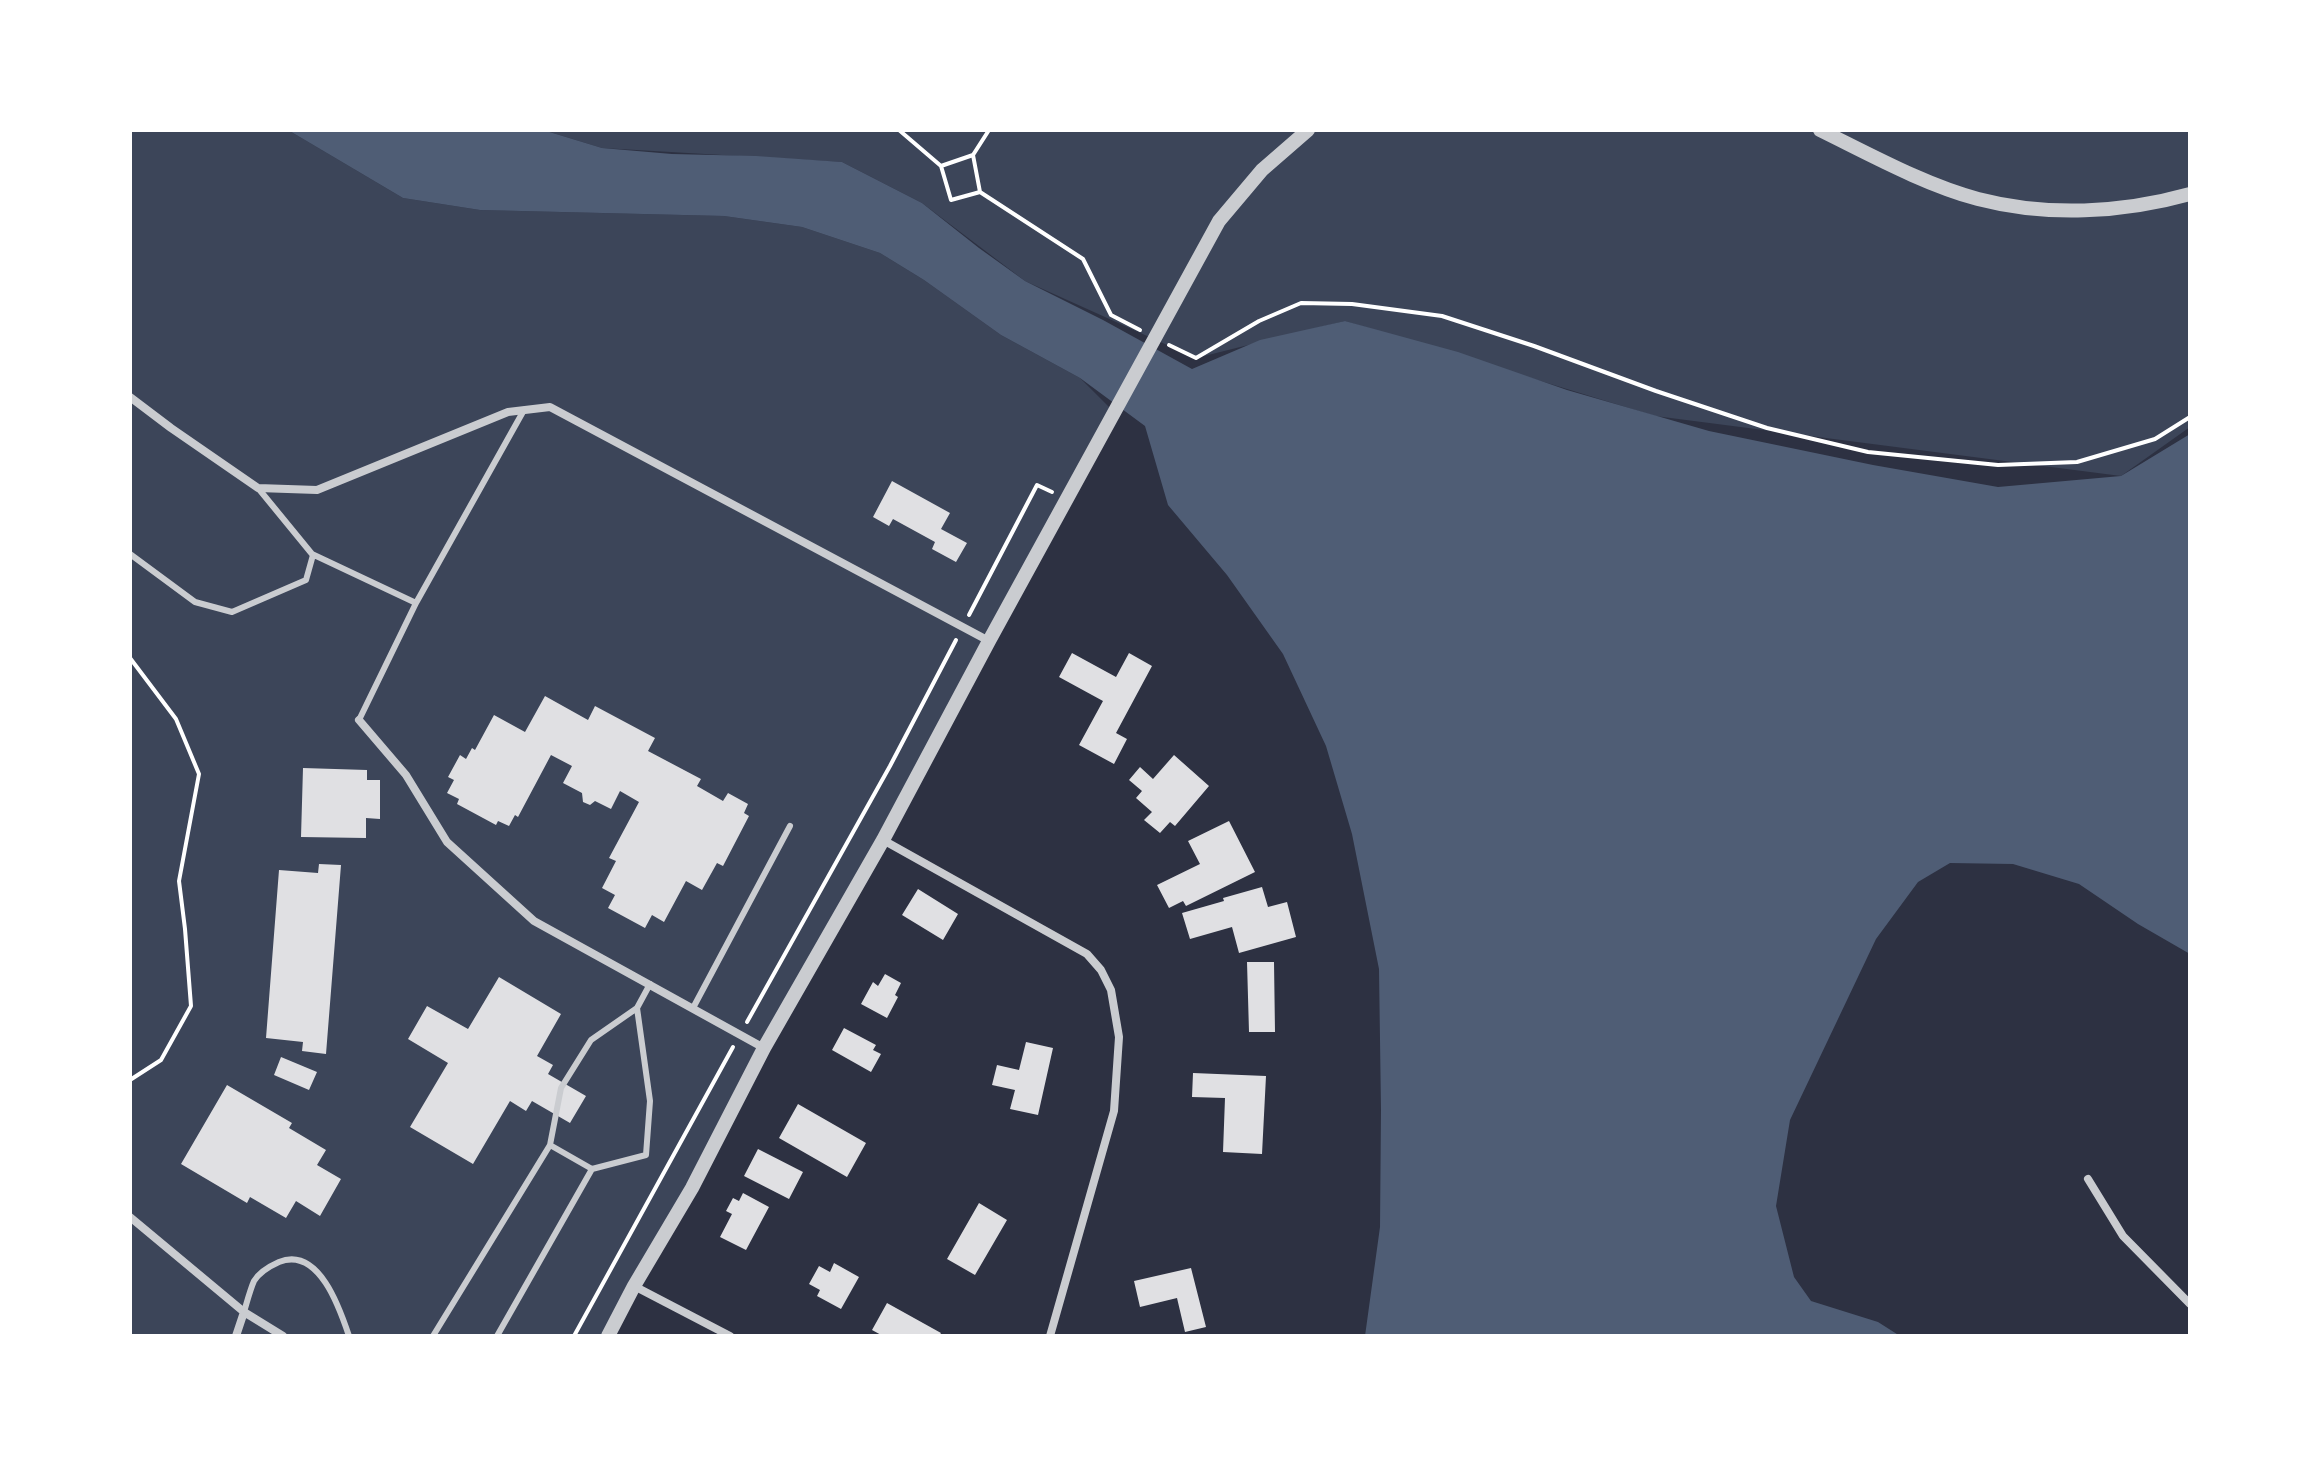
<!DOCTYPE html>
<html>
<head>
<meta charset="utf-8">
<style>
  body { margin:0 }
  #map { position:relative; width:2320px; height:1466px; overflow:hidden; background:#2d3142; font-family:Raleway,sans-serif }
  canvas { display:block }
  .frame { position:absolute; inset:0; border:132px solid #fff; pointer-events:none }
</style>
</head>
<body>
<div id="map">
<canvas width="2320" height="1466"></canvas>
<div class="frame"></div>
</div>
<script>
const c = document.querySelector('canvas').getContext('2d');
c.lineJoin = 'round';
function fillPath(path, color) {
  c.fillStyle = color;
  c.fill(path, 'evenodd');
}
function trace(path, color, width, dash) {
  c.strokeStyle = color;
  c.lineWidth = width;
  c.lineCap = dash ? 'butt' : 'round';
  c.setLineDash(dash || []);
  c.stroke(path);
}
fillPath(new Path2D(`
  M130 130H288L403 198 480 210 724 216 802 227 880 253 924 280 1001 335 1080 378 1115 413 608 1336H130Z
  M543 130H2190V427L2121 476 1655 416 1345 321 1196 358 1025 281 922 203 842 162 602 148Z`), '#3c4559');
fillPath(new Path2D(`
  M288 130H543L602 148 672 154 756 156 842 162 922 203 979 248 1025 281 1103 320 1192 369 1260 340 1345 321 1458 352 1567 390 1709 431 1873 465 1998 487 2121 476 2190 434V954L2138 924 2079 884 2013 864 1950 863 1918 882 1876 939 1790 1120 1776 1206 1794 1277 1811 1301 1878 1322 1900 1336H1365L1380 1227 1381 1110 1379 969 1352 834 1326 746 1283 654 1227 575 1168 505 1145 426 1080 378 1001 335 924 280 880 253 802 227 724 216 480 210 403 198Z`), '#4f5d75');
fillPath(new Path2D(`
  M892 481 950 513 941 529 967 543 956 562 932 549 935 542 893 519 889 526 873 517Z
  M1072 653 1116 677 1129 653 1152 666 1116 733 1127 739 1114 764 1079 745 1103 701 1059 677Z
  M545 696 588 720 595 706 655 738 648 751 701 779 697 786 723 801 728 793 748 804 744 813 749 816 723 866 717 863 702 890 686 881 664 922 652 915 645 928 608 908 615 895 602 888 616 861 609 858 639 802 620 791 611 809 595 801 590 805 583 802 582 793 563 783 572 766 551 755 518 817 515 815 509 826 498 821 496 825 457 804 459 799 447 793 454 780 448 777 460 755 466 759 472 748 475 750 494 715 525 732Z
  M1174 755 1209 786 1175 826 1170 822 1160 833 1144 820 1152 812 1136 798 1142 791 1129 780 1140 767 1153 779Z
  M303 768 367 770V780H380V819L366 818V838L301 837Z
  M1229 821 1255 872 1186 906 1183 901 1169 908 1157 885 1200 864 1188 841Z
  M319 864 341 865 326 1054 302 1051 303 1042 266 1038 279 870 318 873Z
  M1262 887 1268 907 1287 902 1296 937 1239 953 1232 927 1190 939 1182 913 1224 901 1223 898Z
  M918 889 958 914 943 940 902 915Z
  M1247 962H1274L1275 1032H1249Z
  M885 974 901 983 895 995 898 997 887 1018 861 1004 873 982 878 986Z
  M499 977 561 1014 537 1056 553 1065 548 1074 586 1096 570 1123 532 1101 526 1111 510 1101 473 1164 410 1127 448 1063 408 1039 427 1006 468 1029Z
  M844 1028 876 1045 873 1050 881 1054 871 1072 832 1050Z
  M1026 1042 1053 1048 1038 1115 1010 1109 1015 1090 992 1085 997 1065 1019 1070Z
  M281 1057 317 1072 309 1090 274 1075Z
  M1193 1073 1266 1076 1262 1154 1223 1152 1225 1098 1192 1097Z
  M227 1085 292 1123 289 1128 326 1150 317 1165 341 1179 320 1216 296 1201 286 1218 250 1197 247 1203 181 1164Z
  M798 1104 866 1143 847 1177 779 1138Z
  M758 1149 803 1172 789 1199 744 1176Z
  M743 1193 769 1207 746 1250 720 1237 732 1214 726 1211 733 1198 739 1201Z
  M979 1203 1007 1220 975 1275 947 1259Z
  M834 1263 859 1277 841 1309 817 1296 820 1290 809 1284 819 1266 830 1272Z
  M1191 1268 1206 1327 1185 1332 1177 1298 1140 1307 1134 1281Z
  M887 1303 941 1333 939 1336H883L872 1330Z`), '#e0e0e3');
trace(new Path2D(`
  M899 130 941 166 951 200 980 192
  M989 130 973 155 980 192 1083 259 1111 315 1140 330
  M941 166 973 155
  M1169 345 1196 358 1259 321 1301 303 1352 304 1442 316 1534 346 1656 391 1767 428 1868 452 1998 465 2077 462 2155 439 2190 417
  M969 615 1037 485 1052 492
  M130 658 176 719 199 774 179 881 185 929 191 1006 161 1060 130 1080
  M747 1022 890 766 956 640
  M574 1336 733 1047`), '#fff', 4);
trace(new Path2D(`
  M258 488 312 554 416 603 524 410
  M130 554 195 602 232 612 306 580 313 555
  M359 720 416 603
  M637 1008 650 984
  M693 1008 790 826
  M244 1312C247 1302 250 1290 254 1281 259 1273 270 1266 279 1262 319 1246 340 1309 349 1336
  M433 1336 550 1145
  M497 1336 592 1169 646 1155 650 1101 637 1008 591 1040 561 1088 550 1145 592 1169`), '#caccd0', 6);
trace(new Path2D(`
  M130 397 171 428 258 488 317 490 508 412 550 407 989 641
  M359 720 406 775 447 842 534 921 764 1048
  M883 840 1087 954 1101 970 1111 990 1119 1037 1114 1111 1050 1336
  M2088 1179 2123 1236 2190 1304
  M130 1217 244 1312 283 1336
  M634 1286 730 1336
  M236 1336 244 1312`), '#caccd0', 8);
trace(new Path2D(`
  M1820 130C1869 154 1925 185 1978 199 2047 217 2122 213 2190 194
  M608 1336 634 1286 692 1188 764 1048 883 840 989 641 1219 221 1262 170 1308 130`), '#caccd0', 14);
</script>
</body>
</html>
